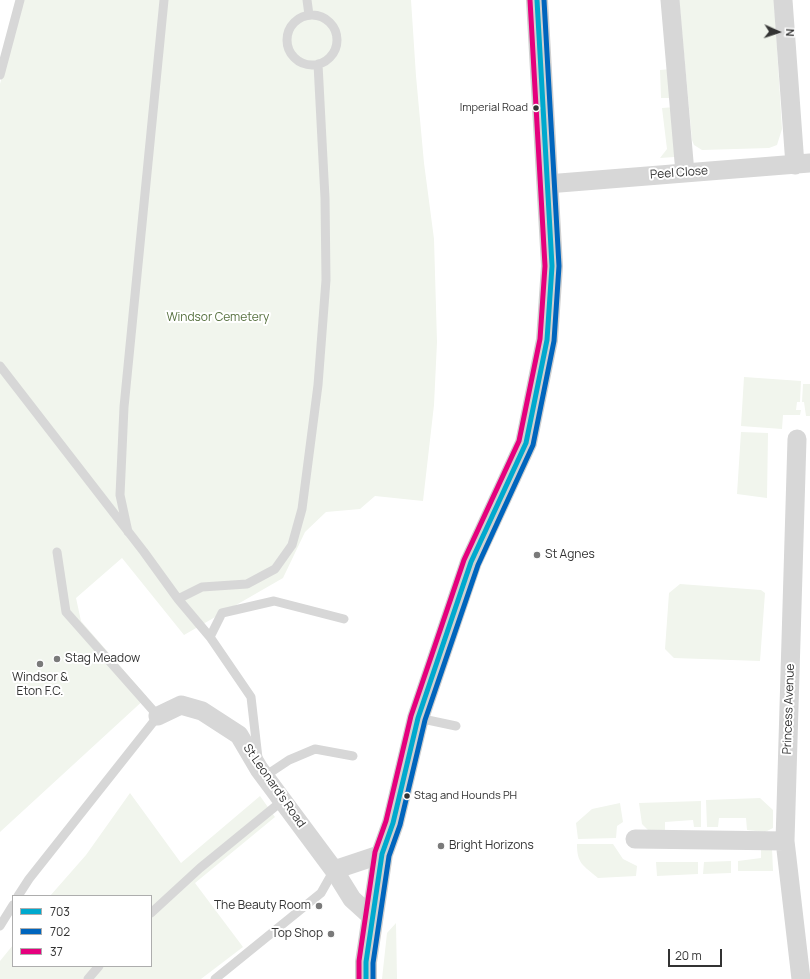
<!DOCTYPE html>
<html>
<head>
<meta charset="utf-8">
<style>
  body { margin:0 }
  #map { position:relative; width:810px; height:979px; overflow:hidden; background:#fff; font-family:Manrope,sans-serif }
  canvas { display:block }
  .legend { position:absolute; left:12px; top:895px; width:140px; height:72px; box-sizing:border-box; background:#fff; border:1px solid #adadad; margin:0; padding:5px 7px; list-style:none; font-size:12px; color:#333 }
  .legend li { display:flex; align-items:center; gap:8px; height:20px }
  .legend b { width:20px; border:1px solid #adadad }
  .north { position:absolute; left:758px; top:12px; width:40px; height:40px; -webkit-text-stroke:3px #fff; paint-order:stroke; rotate:93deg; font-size:11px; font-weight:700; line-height:16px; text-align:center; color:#333 }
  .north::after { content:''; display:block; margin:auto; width:14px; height:18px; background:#333; clip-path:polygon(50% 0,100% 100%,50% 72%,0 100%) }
  .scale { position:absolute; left:668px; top:949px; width:54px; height:18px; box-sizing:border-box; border:2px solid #333; border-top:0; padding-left:5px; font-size:12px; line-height:14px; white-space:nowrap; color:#333; -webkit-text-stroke:3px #fff; paint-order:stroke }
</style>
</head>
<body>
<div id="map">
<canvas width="810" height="979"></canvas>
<ul class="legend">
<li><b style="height:5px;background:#00a9ce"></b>703</li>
<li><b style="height:5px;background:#0065bd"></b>702</li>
<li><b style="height:5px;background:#e5007d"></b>37</li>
</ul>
<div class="north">N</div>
<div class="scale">20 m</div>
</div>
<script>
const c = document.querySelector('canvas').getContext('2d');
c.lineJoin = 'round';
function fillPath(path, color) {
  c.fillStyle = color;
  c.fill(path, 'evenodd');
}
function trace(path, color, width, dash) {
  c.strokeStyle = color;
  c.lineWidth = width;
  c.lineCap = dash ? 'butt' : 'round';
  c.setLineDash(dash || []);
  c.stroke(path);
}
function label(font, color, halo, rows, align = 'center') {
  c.font = font + ' Manrope,sans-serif';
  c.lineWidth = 4;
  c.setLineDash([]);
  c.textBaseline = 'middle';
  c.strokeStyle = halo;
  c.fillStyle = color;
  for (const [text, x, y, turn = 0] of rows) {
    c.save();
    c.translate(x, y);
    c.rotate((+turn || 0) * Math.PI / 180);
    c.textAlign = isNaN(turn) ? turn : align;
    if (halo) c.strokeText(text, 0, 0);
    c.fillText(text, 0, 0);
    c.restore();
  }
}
fillPath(new Path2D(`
  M22 0H411L416 76 424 163 434 239 437 342 434 405 423 501 375 496 360 509 326 512 305 532 283 578 184 635 122 558 76 598 81 621 147 697 0 832V84Z
  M679 0H774L782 129 777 145 769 148 702 150 694 145 692 140Z
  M671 69 674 98H661L660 70Z
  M675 107 677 149 674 157 660 158 667 149 662 108Z
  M744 377 801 381 800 402H797L796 410H801L800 415H783L782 429 741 426Z
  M803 384H810V416H806L804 402H802Z
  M741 432 768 433 767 498 737 494Z
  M680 584 761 590 765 593 760 661 674 658 665 649 669 593Z
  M130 793 181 863 260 796 275 817 195 883 243 947 201 979H0V961L13 945V966H151V896H50L86 855Z
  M760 798 773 810V828L765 832 747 830 746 818H719L718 827H707L706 800Z
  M701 801V827H694L693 820 665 822V830L649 831 642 824 639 803Z
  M620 803 623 822 617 826 616 838 578 839 576 823 592 809Z
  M577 844H613L623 859 637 866 636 876 598 878C583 865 577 864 577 844Z
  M761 847 772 848 773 871H738V861L761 858Z
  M731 861V873L703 874 704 862Z
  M656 862H698V874L657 876Z
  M396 923 397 979H382L387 933Z`), '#f1f5ed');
trace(new Path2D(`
  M307 0 309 15
  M287 40a25 25 0 1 1 50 0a25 25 0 1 1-50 0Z
  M0 75 20 0
  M0 366 144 552 178 599 210 637
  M128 532 120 495 124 407 164 0
  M178 599 202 587 247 584 275 569 292 545 302 509 318 385 326 280 325 198 318 64
  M418 718 456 726
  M258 758 251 697 210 637 222 613 274 601 344 619
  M265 776 289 760 315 749 353 756
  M18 896 29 879 158 716 66 612 57 552
  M151 913 200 868 282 801
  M0 926 13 905
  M88 979 99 966
  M215 979 321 893 334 870`), '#d7d7d7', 9);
trace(new Path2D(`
  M670 0 685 173
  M783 0 795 165
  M547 184 810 163
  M797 439 785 841 801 979
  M158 716 181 705 202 711 239 735 259 769 334 870 382 854
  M635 839 785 841
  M334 870 352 899 373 918`), '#d7d7d7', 19);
trace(new Path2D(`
  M366 979V962L382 854 393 823 418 718 471 562 526 443 547 340 552 266 537 0`), '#d0d0d0', 22);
trace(new Path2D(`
  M366 979V962L382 854 393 823 418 718 471 562 526 443 547 340 552 266 537 0`), '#00a9ce', 5);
trace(new Path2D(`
  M373 979V963L389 856 400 825 425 720 478 565 533 445 554 341 559 266 544 0`), '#0065bd', 5);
trace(new Path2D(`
  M359 979V961L375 852 386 821 411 716 464 560 519 441 540 339 545 266 530 0`), '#e5007d', 5);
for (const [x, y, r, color] of [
  [536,108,3.5,"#333"],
  [537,555,4,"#7a7a7a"],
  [57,659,4,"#7a7a7a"],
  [40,664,4,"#7a7a7a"],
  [407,796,3.5,"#333"],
  [441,846,4,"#7a7a7a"],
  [319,906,4,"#7a7a7a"],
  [331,934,4,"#7a7a7a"]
]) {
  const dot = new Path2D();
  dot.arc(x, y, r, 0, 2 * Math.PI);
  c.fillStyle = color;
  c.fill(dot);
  trace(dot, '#fff', 1.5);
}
label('11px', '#333', '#fff', [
  ["Imperial Road",528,108],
  ["Stag and Hounds PH",414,796,"left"]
], 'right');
label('12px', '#333', '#fff', [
  ["Peel Close",679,173,-4],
  ["Princess Avenue",789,709,-88],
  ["St Leonard's Road",274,786,55]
]);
label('12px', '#56703f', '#fff', [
  ["Windsor Cemetery",218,318]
]);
label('12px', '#333', '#fff', [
  ["St Agnes",545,555],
  ["Stag Meadow",65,659],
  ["Windsor &",40,678,"center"],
  ["Eton F.C.",40,692,"center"],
  ["Bright Horizons",449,846],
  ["The Beauty Room",311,906,"right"],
  ["Top Shop",323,934,"right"]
], 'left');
</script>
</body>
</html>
